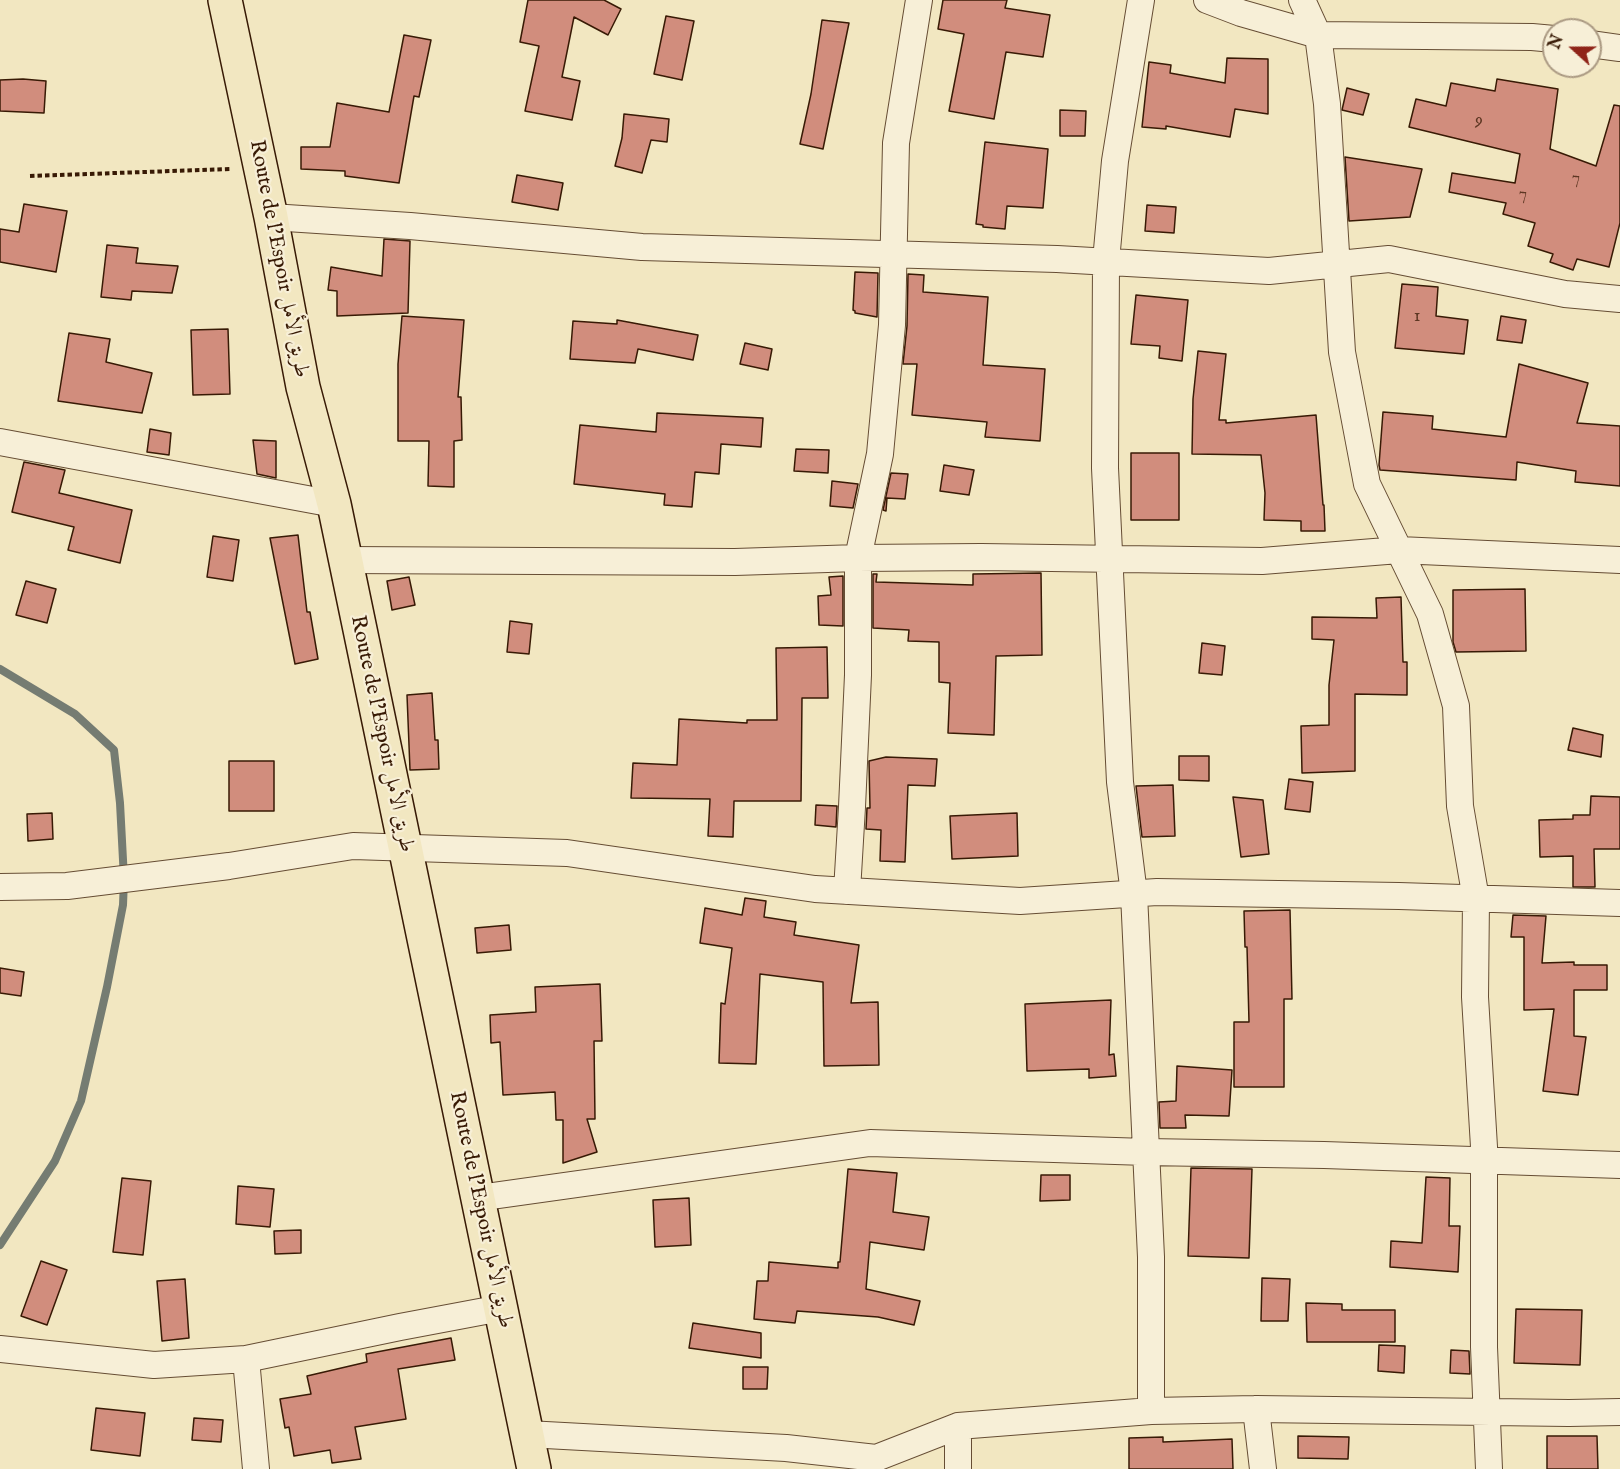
<!DOCTYPE html>
<html>
<head>
<meta charset="utf-8">
<style>
  body { margin:0 }
  #map { position:relative; width:1620px; height:1469px; overflow:hidden; background:#f2e7c1; font-family:"IM FELL English",serif }
  canvas { display:block }
  .north { position:absolute; left:1542px; top:18px; width:60px; height:60px; box-sizing:border-box; background:#f7efd7; border:2px solid #ab9a83; border-radius:50%; rotate:291deg; font-size:16px; font-weight:700; line-height:24px; text-align:center; color:#381a05 }
  .north::after { content:''; display:block; margin:auto; width:21px; height:27px; background:#8f2418; clip-path:polygon(50% 0,100% 100%,50% 72%,0 100%) }
</style>
</head>
<body>
<div id="map">
<canvas width="1620" height="1469"></canvas>
<div class="north">N</div>
</div>
<script>
const c = document.querySelector('canvas').getContext('2d');
c.lineJoin = 'round';
function trace(path, color, width, dash) {
  c.strokeStyle = color;
  c.lineWidth = width;
  c.lineCap = dash ? 'butt' : 'round';
  c.setLineDash(dash || []);
  c.stroke(path);
}
function fillPath(path, color) {
  c.fillStyle = color;
  c.fill(path, 'evenodd');
}
function label(font, color, halo, rows, align = 'center') {
  c.font = font + ' "IM FELL English",Amiri,serif';
  c.lineWidth = 4.5;
  c.setLineDash([]);
  c.textBaseline = 'middle';
  c.strokeStyle = halo;
  c.fillStyle = color;
  for (const [text, x, y, turn = 0] of rows) {
    c.save();
    c.translate(x, y);
    c.rotate((+turn || 0) * Math.PI / 180);
    c.textAlign = isNaN(turn) ? turn : align;
    if (halo) c.strokeText(text, 0, 0);
    c.fillText(text, 0, 0);
    c.restore();
  }
}
trace(new Path2D(`
  M0 669 75 714 114 750 120 803 124 879 123 905 107 987 81 1101 55 1161 0 1245`), '#757c72', 8);
const building = new Path2D(`
  M528 0H604L621 9 608 35 574 17 562 77 580 81 572 120 525 111 539 46 520 42Z
  M943 0H1007L1005 8 1050 15 1043 57 1006 52 994 119 949 111 964 34 938 29Z
  M666 16 694 21 682 80 654 74Z
  M822 20 849 23 823 149 800 144 811 94Z
  M404 35 431 40 419 97 414 96 399 183 345 176V171L301 169V147H330L337 103 389 112Z
  M1227 58 1268 59V114L1235 109 1230 137 1166 126V129L1142 127 1149 62 1171 65 1170 73 1225 83Z
  M23 79 46 81 44 113 0 111V80Z
  M1497 79 1558 89 1550 149 1596 166 1614 105 1620 106V223L1609 267 1577 259 1573 270 1550 262 1553 254 1528 246 1535 223 1503 214 1506 203 1449 192 1452 173 1515 183 1520 154 1409 127 1416 99 1446 106 1451 83 1495 91Z
  M1347 88 1369 94 1363 115 1342 110Z
  M1060 110 1086 111 1085 136H1060Z
  M624 114 669 119 667 142 651 140 642 173 615 166 622 138Z
  M985 142 1048 149 1043 208 1007 206 1005 229 983 227V225L976 224Z
  M1345 157 1422 169 1410 217 1349 221Z
  M517 175 563 183 558 210 512 202Z
  M24 204 67 211 56 272 0 262V229L19 232Z
  M1147 205 1176 207 1174 233 1145 231Z
  M384 239 410 241 408 313 337 316V291L328 290 331 267 382 276Z
  M107 245 138 248 136 263 178 266 172 293 132 291 131 300 101 297Z
  M855 272 878 273 877 317 855 313V311L853 310Z
  M908 274 924 275 923 292 988 297 983 365 1045 369 1040 441 985 437 987 422 912 415 917 364H903L907 326Z
  M1402 284 1438 287 1436 316 1468 320 1464 354 1395 348Z
  M1136 295 1188 300 1182 361 1159 358 1160 346 1131 344Z
  M402 316 464 320 458 397H461L462 440 454 441V487L428 486 429 441H398V364Z
  M1501 316 1526 320 1522 343 1497 340Z
  M617 320 698 335 693 360 638 349 635 363 570 359 573 321 617 324Z
  M228 329 230 394 193 395 191 330Z
  M69 333 110 339 106 362 152 373 142 413 58 401Z
  M745 343 772 349 768 370 740 364Z
  M1198 351 1226 354 1219 420H1226V423L1316 415 1323 505H1324L1325 531H1301V521L1264 520 1265 493 1261 455 1192 454 1193 399Z
  M1519 364 1588 383 1577 423 1620 426V486L1575 482 1576 471 1517 462 1516 480 1380 470 1379 465 1383 412 1433 416 1432 429 1506 437Z
  M657 413 763 418 761 447 721 444 719 474 695 472 692 507 664 505 665 494 574 484 580 425 656 432Z
  M150 429 171 433 169 455 147 452Z
  M253 440 276 441V478L257 474Z
  M796 449 829 450 828 473 794 471Z
  M1131 453H1179V520H1131Z
  M24 462 65 470 59 493 132 510 120 563 68 550 74 527 12 512Z
  M944 465 974 470 969 495 940 491Z
  M891 473 908 474 905 499 887 498 886 511 883 510Z
  M832 481 858 484 853 508 830 506Z
  M298 535 307 612H310L318 659 295 664 270 538Z
  M213 536 239 540 233 581 207 577Z
  M1041 573 1042 655 996 656 994 735 948 733 950 683 939 682V642L908 641 909 630 873 628V574H877L876 582 973 585V574Z
  M843 576V626L819 625 818 596 831 595 829 577Z
  M409 577 415 605 392 610 387 581Z
  M26 581 56 589 47 623 16 615Z
  M1525 589 1526 651 1456 652 1453 642V590Z
  M1401 597 1403 662H1407V695L1355 694V771L1302 773 1301 726 1329 725V685L1334 640 1312 639V617L1377 618 1376 598Z
  M510 621 532 624 529 654 507 652Z
  M1202 643 1225 646 1222 675 1199 673Z
  M827 647 828 698H802L801 801H734L733 837 708 836 710 799 631 798 633 763 677 765 679 719 747 723V720H777L776 648Z
  M432 693 435 740H438L439 769 410 770 407 695Z
  M1573 728 1603 735 1601 757 1568 750Z
  M1179 756H1209V781L1179 780Z
  M886 757 937 759 935 786 908 785 905 862 880 861 881 830 866 829 867 808H870L869 761Z
  M229 761H274V811H229Z
  M1289 779 1313 782 1310 812 1285 809Z
  M1173 785 1175 836 1142 837 1136 786Z
  M1591 796 1620 797V849H1594L1595 887H1573V856L1540 857 1539 820 1573 819V815H1590Z
  M1233 797 1263 800 1269 854 1241 857Z
  M816 805 837 806 836 827 815 825Z
  M52 813 53 839 28 841 27 814Z
  M1017 813 1018 856 952 859 950 816Z
  M745 898 766 901 764 917 796 922 794 935 859 945 851 1003 878 1002 879 1065 824 1066 823 982 760 974 756 1064 719 1063 721 1003 725 1004 732 948 700 943 705 908 742 915Z
  M1290 910 1292 999H1284V1087H1234V1022H1249L1247 947H1245L1244 911Z
  M1513 915 1546 916 1542 963 1574 962V965H1607V990H1574V1036L1586 1037 1578 1095 1543 1091 1554 1009 1524 1010V937H1511Z
  M509 925 511 950 477 953 475 928Z
  M0 968 24 972 21 996 0 993Z
  M600 984 602 1041H594L595 1119H587L597 1152 563 1163V1120H556L555 1092 503 1095 500 1042 491 1043 490 1015 536 1012 535 987Z
  M1111 1000 1109 1055 1114 1054 1116 1076 1089 1078V1069L1027 1071 1025 1004Z
  M1177 1066 1232 1070 1229 1116 1185 1115 1186 1128H1160L1159 1102 1176 1101Z
  M1191 1168 1252 1169 1249 1258 1188 1256Z
  M848 1169 897 1173 893 1212 929 1217 924 1250 870 1242 866 1289 920 1301 914 1325 878 1317 797 1311 795 1323 754 1319 757 1281H768L769 1262 838 1268V1262H840Z
  M1041 1175H1070V1200L1040 1201Z
  M1426 1177 1450 1178 1449 1226H1460L1458 1272 1390 1267 1391 1241 1422 1243Z
  M122 1178 151 1181 143 1255 113 1252Z
  M238 1186 274 1189 270 1227 236 1224Z
  M689 1198 691 1245 655 1247 653 1200Z
  M301 1230V1253L275 1254 274 1231Z
  M41 1261 67 1270 47 1325 21 1316Z
  M1262 1278 1290 1279 1288 1321H1261Z
  M185 1279 189 1338 162 1341 157 1281Z
  M1306 1303 1342 1304V1310H1395V1342H1307Z
  M1516 1309 1582 1310 1580 1365 1514 1363Z
  M693 1323 761 1333V1358L689 1348Z
  M451 1338 455 1360 398 1369 406 1419 355 1427 361 1459 332 1463 330 1450 294 1456 289 1427 285 1428 280 1399 311 1394 307 1376 367 1362 366 1354Z
  M1379 1345 1405 1346 1404 1373 1378 1371Z
  M1451 1350 1469 1351 1470 1374 1450 1373Z
  M743 1367H768L767 1389H743Z
  M96 1408 145 1413 140 1456 91 1450Z
  M194 1418 223 1420 221 1442 192 1440Z
  M1298 1436 1349 1437 1348 1459 1298 1458Z
  M1547 1436H1597L1598 1469H1547Z
  M1163 1437V1442L1232 1439 1233 1469H1129V1438Z`);
fillPath(building, '#d18d7d');
trace(building, '#381a05', 1.5);
const street = new Path2D(`
  M1141 0 1115 161 1106 261 1105 468 1120 782 1134 894 1151 1257V1411
  M1207 0 1241 13 1318 35 1532 37 1554 39
  M1302 0 1318 35 1327 104 1342 352 1367 484 1430 614 1456 706 1460 806 1476 899 1475 997 1484 1147V1347L1489 1469
  M1590 44 1620 48
  M271 217 410 226 642 247 1057 259 1269 271 1389 259 1565 294 1620 299
  M0 442 334 504
  M345 560 735 562 858 558 981 557 1262 561 1399 550 1620 560
  M0 887 67 886 229 866 353 846 567 853 815 889 1020 901 1157 892 1399 896 1620 903
  M847 891 852 807 858 675V558L880 454 892 325 896 143 919 0
  M478 1198 870 1143 1146 1152 1324 1155 1620 1165
  M0 1349 154 1365 246 1359 400 1327 501 1308
  M246 1359 256 1469
  M1256 1409 1263 1469
  M527 1434 786 1448 876 1458 958 1426 1151 1411 1256 1409 1569 1413 1620 1412
  M958 1469V1426`);
const highway = new Path2D(`
  M225 0 271 217 303 387 334 504 534 1469`);
trace(street, '#664d34', 28);
trace(highway, '#381a05', 36);
trace(new Path2D(`
  M30 176 230 169`), '#381a05', 4, [4.5, 3]);
trace(street, '#f7efd7', 26);
trace(highway, '#f2e7c1', 33);
label('18px', '#5e3723', null, [
  ["9",1479,121],
  ["7",1576,179],
  ["7",1523,195],
  ["1",1417,317]
]);
label('21px', '#381a05', '#f7efd7', [
  ["Route de l’Espoir طريق الأمل",278,259,79],
  ["Route de l’Espoir طريق الأمل",381,734,78],
  ["Route de l’Espoir طريق الأمل",480,1210,78]
]);
</script>
</body>
</html>
